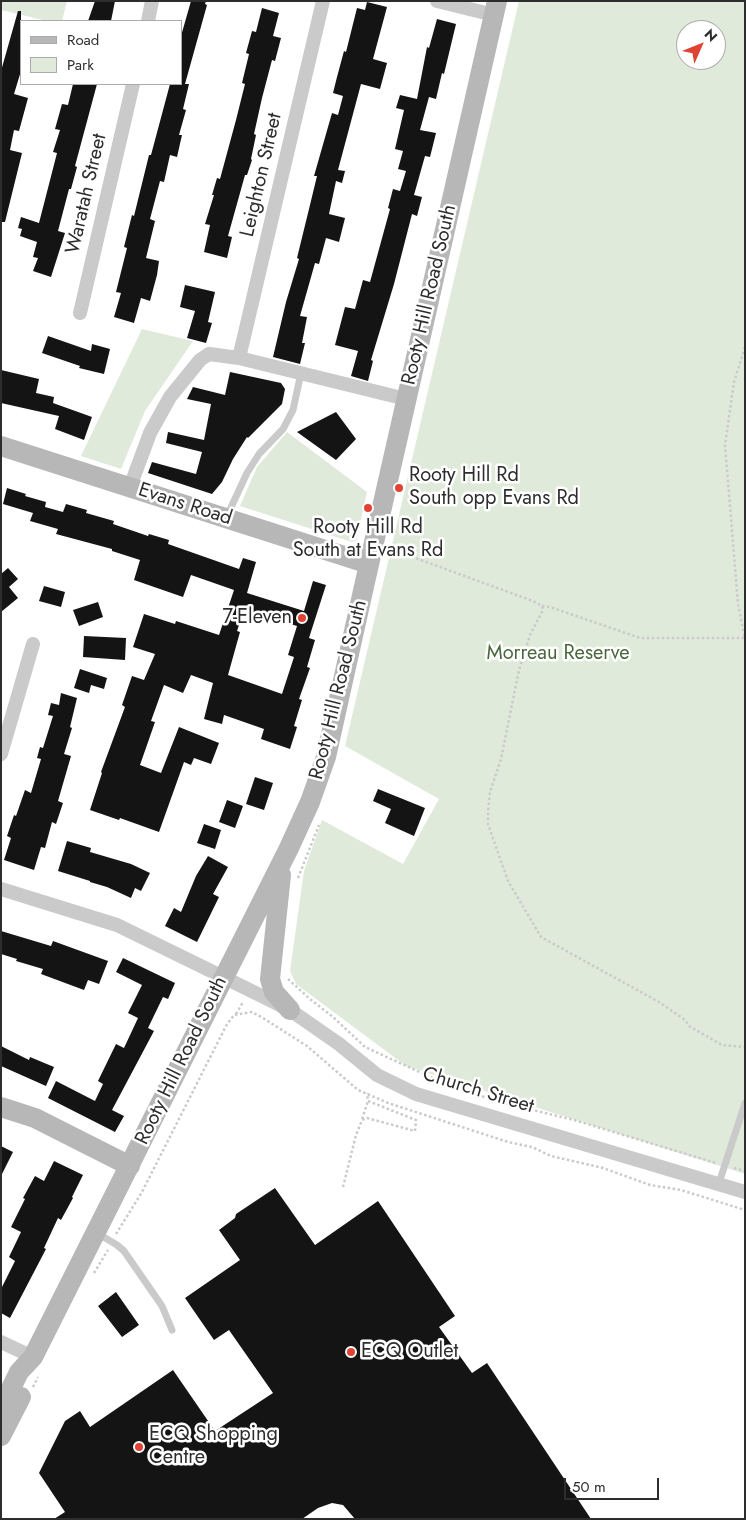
<!DOCTYPE html>
<html>
<head>
<meta charset="utf-8">
<style>
  body { margin:0 }
  #map { position:relative; width:746px; height:1520px; overflow:hidden; background:#fff; font-family:Jost,sans-serif }
  canvas { display:block }
  .frame { position:absolute; inset:0; border:2px solid #2d2d2d; pointer-events:none }
  .legend { position:absolute; left:20px; top:20px; width:162px; height:65px; box-sizing:border-box; background:#fff; border:1px solid #ababab; margin:0; padding:6px 9px; list-style:none; font-size:15px; color:#2d2d2d }
  .legend li { display:flex; align-items:center; gap:10px; height:25px }
  .legend b { width:25px; border:1px solid #ababab }
  .north { position:absolute; left:676px; top:20px; width:50px; height:50px; box-sizing:border-box; background:#fff; border:1px solid #ababab; border-radius:50%; rotate:46deg; font-size:14px; font-weight:700; line-height:20px; text-align:center; color:#2d2d2d }
  .north::after { content:''; display:block; margin:auto; width:18px; height:22px; background:#e04333; clip-path:polygon(50% 0,100% 100%,50% 72%,0 100%) }
  .scale { position:absolute; left:564px; top:1478px; width:95px; height:22px; box-sizing:border-box; border:2px solid #2d2d2d; border-top:0; padding-left:6px; font-size:15px; line-height:18px; white-space:nowrap; color:#2d2d2d; -webkit-text-stroke:4px #fff; paint-order:stroke }
</style>
</head>
<body>
<div id="map">
<canvas width="746" height="1520"></canvas>
<div class="frame"></div>
<ul class="legend">
<li><b style="height:6px;background:#b7b7b7"></b>Road</li>
<li><b style="height:14px;background:#e0eadb"></b>Park</li>
</ul>
<div class="north">N</div>
<div class="scale">50 m</div>
</div>
<script>
const c = document.querySelector('canvas').getContext('2d');
c.lineJoin = 'round';
function fillPath(path, color) {
  c.fillStyle = color;
  c.fill(path, 'evenodd');
}
function trace(path, color, width, dash) {
  c.strokeStyle = color;
  c.lineWidth = width;
  c.lineCap = dash ? 'butt' : 'round';
  c.setLineDash(dash || []);
  c.stroke(path);
}
function label(font, color, halo, rows, align = 'center') {
  c.font = font + ' Jost,sans-serif';
  c.lineWidth = 5;
  c.setLineDash([]);
  c.textBaseline = 'middle';
  c.strokeStyle = halo;
  c.fillStyle = color;
  for (const [text, x, y, turn = 0] of rows) {
    c.save();
    c.translate(x, y);
    c.rotate((+turn || 0) * Math.PI / 180);
    c.textAlign = isNaN(turn) ? turn : align;
    if (halo) c.strokeText(text, 0, 0);
    c.fillText(text, 0, 0);
    c.restore();
  }
}
fillPath(new Path2D(`
  M1 1H67L62 21H47L1 10Z
  M519 1H745V1174L406 1066 296 984 290 971 304 871 322 820 403 864 439 799 345 746ZM686 30H716V60H686Z
  M142 329 193 341 145 411 121 469 81 456Z
  M287 432 367 492 356 541 352 542 240 506 257 467Z`), '#e0eadb');
fillPath(new Path2D(`
  M95 1H115L111 21H88Z
  M191 1H206L205 4 207 5 185 84H189L183 109 186 110 179 135H182L177 157 170 155 164 182 160 181 150 219 155 221 146 258 159 261 157 275 150 301 141 298 134 323 114 317 121 293 116 292 127 248 124 247 132 215 134 216 149 155H151L170 84H181V36Z
  M367 2 387 7 373 59 387 63 380 89 361 84 338 170 345 171 342 183 336 181 329 214 345 218 339 242 326 238 319 264 315 263 300 316 307 317 302 343H305L300 364 273 357 286 302 299 259 297 258 309 209 317 176H314L332 113 338 115 343 96 333 93 337 77 344 51 346 52 357 8 365 10Z
  M262 8 279 13 273 36 281 38 275 61 272 60 262 98 254 134 256 135 251 159 252 160 247 175H245L228 236 232 237 227 258 204 252 210 225 205 224 214 195H212L217 178 220 179 236 120 245 84 242 83 249 54 246 53 252 31 256 32Z
  M18 11H21V71L14 94 28 98 19 131 14 130 10 150 22 153 5 222H1V71Z
  M437 19 456 24 444 74 442 73 436 99 429 97 420 130 436 133 430 157 425 156 414 195 422 197 417 216 412 214 394 284 371 360 373 361 368 381 351 376 358 351 335 345 345 307 355 309 363 280 370 282 390 209 388 208 393 189 400 191 406 171 398 169 403 151 395 149 404 110 396 108 400 95 417 99 427 47 429 48Z
  M73 84H97L75 166 77 167 71 189H69L58 231 65 233 51 277 33 271 38 258 33 257 37 242 20 236 22 229 18 228 21 217 39 223 57 153 53 152 60 130 55 129 62 104 68 105Z
  M185 285 215 292 208 322 212 323 206 343 187 338 195 311 180 307Z
  M48 336 91 351 92 344 110 349 104 374 79 368 80 366 42 353Z
  M1 370 39 379 36 393 54 397 53 403 92 417 84 440 55 429 59 416 1 403Z
  M230 372 281 383 285 389 282 404 248 438 247 437 233 459 222 482 212 494 148 473 152 462 196 474 202 452 166 443 168 432 204 440 211 404 187 399 193 387 225 395Z
  M336 412 356 439 336 460 297 432Z
  M7 488 26 494 25 496 46 502 45 507 63 512 66 504 87 510 86 513 114 521 113 524 148 536 149 534 169 540 168 544 239 569 243 558 256 562 247 593 304 611 313 581 326 585 309 638 315 640 307 667 310 668 299 699 302 700 294 726 297 727 290 749 261 739 264 729 224 715 222 724 204 719 213 683 191 675 183 693 164 685 151 721 155 722 140 765 161 773 179 727 219 743 211 764 194 758 191 765 184 762 159 832 120 818 119 820 90 810 102 773 101 772 125 707 122 705 132 676 144 680 155 654 133 647 144 614 175 624 176 621 219 635 234 590 191 575 183 597 134 580 140 560 112 551V549L56 534 58 529 30 521 33 513 3 504ZM244 610 297 626 288 655 294 657 282 694 228 675 240 632 237 631Z
  M8 568 18 579 9 587 18 598 1 612V574Z
  M44 586 65 592 61 607 39 601Z
  M98 602 103 617 79 626 73 610Z
  M84 636 126 638 125 660 83 657Z
  M80 669 107 678 104 689 91 685 89 693 74 688Z
  M61 693 77 698 70 727 72 728 64 754 71 756 58 801 63 803 56 824 52 822 45 848 41 847 34 870 4 860 11 838 7 836 14 815 16 816 25 790 31 793 41 759 37 758 40 747 43 748 53 716 48 715 51 703 59 705Z
  M255 777 273 783 264 810 246 804Z
  M378 789 425 808 414 836 385 823 391 809 373 801Z
  M227 800 243 806 235 828 219 822Z
  M204 824 221 830 215 849 197 843Z
  M67 841 91 848 90 852 131 864 150 873 141 891 135 888 131 898 107 887 90 882V881L58 871Z
  M208 856 228 867 213 894 219 897 197 942 165 926 174 908 181 912 196 876Z
  M1 931 51 946 53 941 108 961 99 984 88 980 84 990 41 974 43 969 16 961 17 959 1 954Z
  M123 958 175 983 168 999 163 997 148 1028 154 1031 112 1110 124 1116 115 1132 48 1098 56 1081 95 1101 103 1084 98 1081 116 1044 124 1048 138 1018 128 1013 142 985 116 972Z
  M1 1046 29 1060 30 1057 54 1067 46 1086 1 1066Z
  M1 1146 13 1152 1 1176Z
  M54 1161 83 1175 72 1197 73 1198 61 1220 58 1218 44 1248 46 1249 10 1318 1 1313V1289L15 1261 9 1257 21 1232 11 1227 25 1199 23 1198 35 1176 44 1181Z
  M275 1188 315 1245 378 1201 455 1316 439 1327 472 1373 487 1363 591 1519H355L343 1505 332 1503 318 1508 302 1519H54L65 1512 39 1473 65 1421 80 1411 90 1427 173 1370 215 1431 273 1393 229 1330 214 1340 185 1298 240 1260 219 1230 235 1218 236 1214Z
  M116 1292 139 1325 122 1337 98 1306Z`), '#141414');
trace(new Path2D(`
  M745 347 734 382 725 445 738 604 745 639
  M388 548 533 601 542 606 543 610 530 635 519 670 501 759 490 792 488 812V824L508 881 541 937 659 1002 685 1020 689 1026 722 1045 745 1047
  M542 606 550 607 640 638H745
  M298 878 319 825
  M288 979 310 999 333 1017 365 1047 452 1087 504 1103 574 1120 716 1163
  M236 1014 243 1002
  M362 1119 368 1101
  M734 1168 745 1171
  M343 1187 356 1135 362 1120 367 1118 415 1131 416 1120 368 1101 367 1093
  M116 1234 142 1192 226 1026 234 1015 252 1012 263 1018 307 1046 358 1090 388 1103 508 1142 532 1147 551 1156 603 1168 650 1185 681 1190 745 1210
  M94 1273 108 1250
  M33 1387 38 1377`), '#cacaca', 2.5, [2.5, 2.5]);
trace(new Path2D(`
  M227 516 247 473 259 454 283 429 293 410 301 373
  M719 1183 745 1103
  M97 1233 117 1245 124 1251 162 1306 172 1330`), '#cacaca', 7);
trace(new Path2D(`
  M437 1 494 15
  M148 21 152 1
  M80 313 133 84
  M239 358 323 1
  M130 487 150 433 170 397 200 360 209 354 239 358 406 399
  M1 754 33 644
  M1 889 117 925 209 970 290 1010 339 1044 377 1075 416 1094 745 1192
  M1 1342 33 1357`), '#cacaca', 14);
trace(new Path2D(`
  M1 446 369 564
  M281 875 270 979 274 992 290 1010
  M1 1107 35 1118 130 1166
  M1 1409 19 1372 33 1357 289 848 310 802 326 757 365 582 497 1
  M1 1436 21 1397`), '#b7b7b7', 20);
for (const [x, y, r, color] of [
  [399,488,5,"#e04333"],
  [368,508,5,"#e04333"],
  [302,618,5,"#e04333"],
  [351,1352,5,"#e04333"],
  [139,1447,5,"#e04333"]
]) {
  const dot = new Path2D();
  dot.arc(x, y, r, 0, 2 * Math.PI);
  c.fillStyle = color;
  c.fill(dot);
  trace(dot, '#fff', 2);
}
label('20px', '#2d2d2d', '#fff', [
  ["Leighton Street",262,175,-77],
  ["Waratah Street",87,194,-77],
  ["Rooty Hill Road South",430,295,-77],
  ["Evans Road",185,505,18],
  ["Rooty Hill Road South",339,690,-76],
  ["Rooty Hill Road South",182,1061,-64],
  ["Church Street",478,1091,17]
]);
label('20px', '#2d2d2d', '#fff', [
  ["Rooty Hill Rd",409,476],
  ["South opp Evans Rd",409,499],
  ["Rooty Hill Rd",368,528,"center"],
  ["South at Evans Rd",368,551,"center"],
  ["7-Eleven",292,618,"right"],
  ["ECQ Outlet",361,1352],
  ["ECQ Shopping",149,1435],
  ["Centre",149,1458]
], 'left');
label('20px', '#49673c', '#fff', [
  ["Morreau Reserve",558,654]
]);
</script>
</body>
</html>
